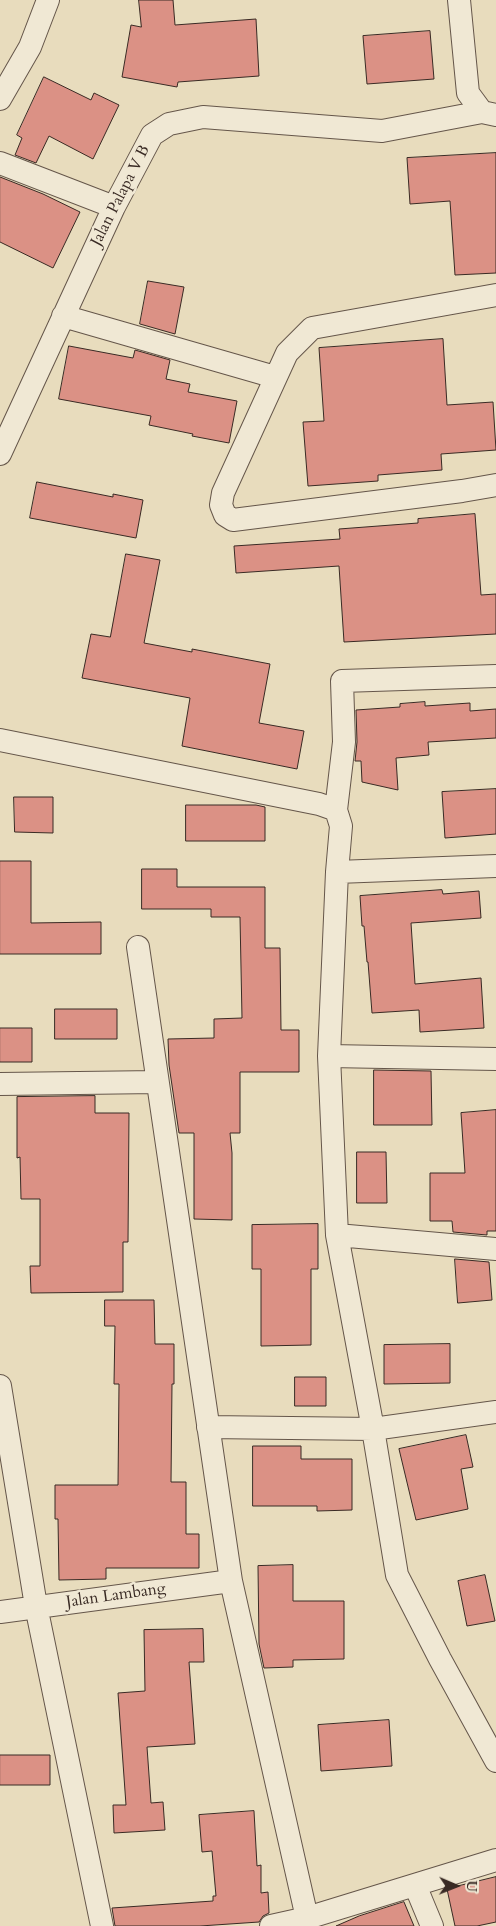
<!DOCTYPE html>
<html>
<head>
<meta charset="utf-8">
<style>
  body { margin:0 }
  #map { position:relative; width:496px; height:1926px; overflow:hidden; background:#e8dcbd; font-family:Cardo,serif }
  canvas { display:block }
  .north { position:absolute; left:431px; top:1861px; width:50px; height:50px; -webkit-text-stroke:4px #f0e8d4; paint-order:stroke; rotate:91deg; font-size:14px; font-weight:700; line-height:20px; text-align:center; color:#392a24 }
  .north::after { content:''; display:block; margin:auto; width:18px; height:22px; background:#392a24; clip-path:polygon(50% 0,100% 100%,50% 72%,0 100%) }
</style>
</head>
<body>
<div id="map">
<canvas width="496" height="1926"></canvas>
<div class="north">U</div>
</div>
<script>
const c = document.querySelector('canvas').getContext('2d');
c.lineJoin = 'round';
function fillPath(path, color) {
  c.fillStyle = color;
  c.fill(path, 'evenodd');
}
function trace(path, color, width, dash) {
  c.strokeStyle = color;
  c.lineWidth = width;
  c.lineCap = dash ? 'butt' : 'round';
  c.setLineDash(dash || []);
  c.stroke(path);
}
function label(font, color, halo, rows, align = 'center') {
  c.font = font + ' Cardo,serif';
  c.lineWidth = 5;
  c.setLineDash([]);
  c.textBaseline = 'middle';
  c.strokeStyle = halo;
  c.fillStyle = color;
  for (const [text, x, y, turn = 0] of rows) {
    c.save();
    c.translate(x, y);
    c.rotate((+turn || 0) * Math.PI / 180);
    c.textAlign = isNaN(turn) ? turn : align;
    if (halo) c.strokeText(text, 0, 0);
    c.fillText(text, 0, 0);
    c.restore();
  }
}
const building = new Path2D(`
  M139 0H173L175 25 256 19 259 76 178 82 177 87 122 77 131 25 141 27Z
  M430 31 434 79 367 84 363 36Z
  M44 77 91 100 94 93 119 105 93 159 49 136 36 163 15 155 22 138 17 135Z
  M496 153V273L455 275 450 201 410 204 407 158Z
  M0 177 43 194 80 212 53 268 0 242Z
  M148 281 184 287 175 334 140 324Z
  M443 339 447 405 493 402 496 450 441 454 442 470 378 475V481L308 486 303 422 324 421 319 348Z
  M69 346 133 358 135 350 170 360 166 379 190 384 188 392 237 401 229 443 192 436 193 434 149 425 151 416 59 399Z
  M37 482 113 497V494L143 500 136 538 30 518Z
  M475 514 481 595 496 594V634L344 642 339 566 236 573 234 546 340 539 339 529 418 523V519Z
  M126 554 160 560 144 643 192 652V649L270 664 259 723 304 731 297 769 182 746 190 698 82 678 91 634 110 637Z
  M425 702V706L470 703V711L496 709V738L428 742 429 755 396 758 398 790 362 782 361 761H355L357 742 356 710 400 707V704Z
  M496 789V834L445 838 442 792Z
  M14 797H53V833L15 832Z
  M186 805H256L265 807V841H186Z
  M0 861H31V923L101 922V954H0Z
  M142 869H177V887H265V948H280L281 1030H299V1072H240V1133H230L232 1153V1220L194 1219V1133H179L169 1065 168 1039 214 1038V1019L242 1018 240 917H211V909H142Z
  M442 890 443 894 479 891 481 918 411 923 415 984 481 978 484 1028 420 1032 419 1010 372 1013 368 962H367L364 926H362L360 896Z
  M55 1009H117V1039H55Z
  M0 1028H32V1062H0Z
  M374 1070 431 1071 432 1125H374Z
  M95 1096V1113H129L128 1242H123V1292L31 1293 30 1266H40V1199H21L20 1157 17 1158V1097Z
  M496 1110V1231H487V1235L453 1232 452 1221H430V1173H465L461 1113Z
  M357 1152H386L387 1203H357Z
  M318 1224V1269H311V1345L261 1346V1269H252V1225Z
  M455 1259 489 1262 492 1300 458 1303Z
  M105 1300H154L155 1344H174V1384H172L171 1482H186V1534H199V1568H106V1579L59 1580 58 1519H55V1485H118L119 1384H114L115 1326H105Z
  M450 1344V1383L384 1384V1345Z
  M295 1377H326V1406H295Z
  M466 1435 473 1467 461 1469 468 1509 416 1520 399 1449Z
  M253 1446H301V1459H352V1510L317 1511V1506H253Z
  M293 1565V1601H344V1659L293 1660V1667L264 1668 259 1644 258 1566Z
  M485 1575 495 1621 467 1626 458 1581Z
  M203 1629 204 1662H189L195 1744 147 1747 151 1803 163 1802 165 1830 114 1833 113 1805H126L118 1693 145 1691 144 1630Z
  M389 1720 392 1766 321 1771 318 1725Z
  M0 1755H50V1785H0Z
  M254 1811 257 1866 261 1865V1893L268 1892 269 1913 263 1916 259 1922 200 1926H115L112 1908 213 1901V1896H216L212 1851 202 1852 199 1815Z
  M496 1877V1922L477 1926H455L447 1889Z
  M404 1902 414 1926H336L359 1916Z`);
fillPath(building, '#db9185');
trace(building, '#392a24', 1);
const street = new Path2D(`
  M459 0 468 93 482 112
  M0 99 30 47 48 0
  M0 163 114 207
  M496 295 312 328 287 353 223 493 221 505 225 515 233 520 462 491 496 485
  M63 316 275 377
  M0 454 114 207 152 135 169 124 203 117 382 131 482 112 496 115
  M496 676 342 681 344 742 336 810 341 826 337 872 329 1056 337 1235 373 1429 397 1575 440 1659 496 1761
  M0 740 319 804 336 810
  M337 872 496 866
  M138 947 231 1581 307 1918
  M329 1056 496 1059
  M0 1084 157 1082
  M337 1235 496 1249
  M0 1386 36 1606 102 1926
  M208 1427 373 1429 496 1412
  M0 1612 231 1581
  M415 1885 432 1926
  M271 1926 307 1918 496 1860`);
trace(street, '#65564a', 24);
trace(street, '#f0e8d4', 22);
label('16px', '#392a24', '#f0e8d4', [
  ["Jalan Palapa V B",121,196,-63],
  ["Jalan Lambang",116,1596,-8]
]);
</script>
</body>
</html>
